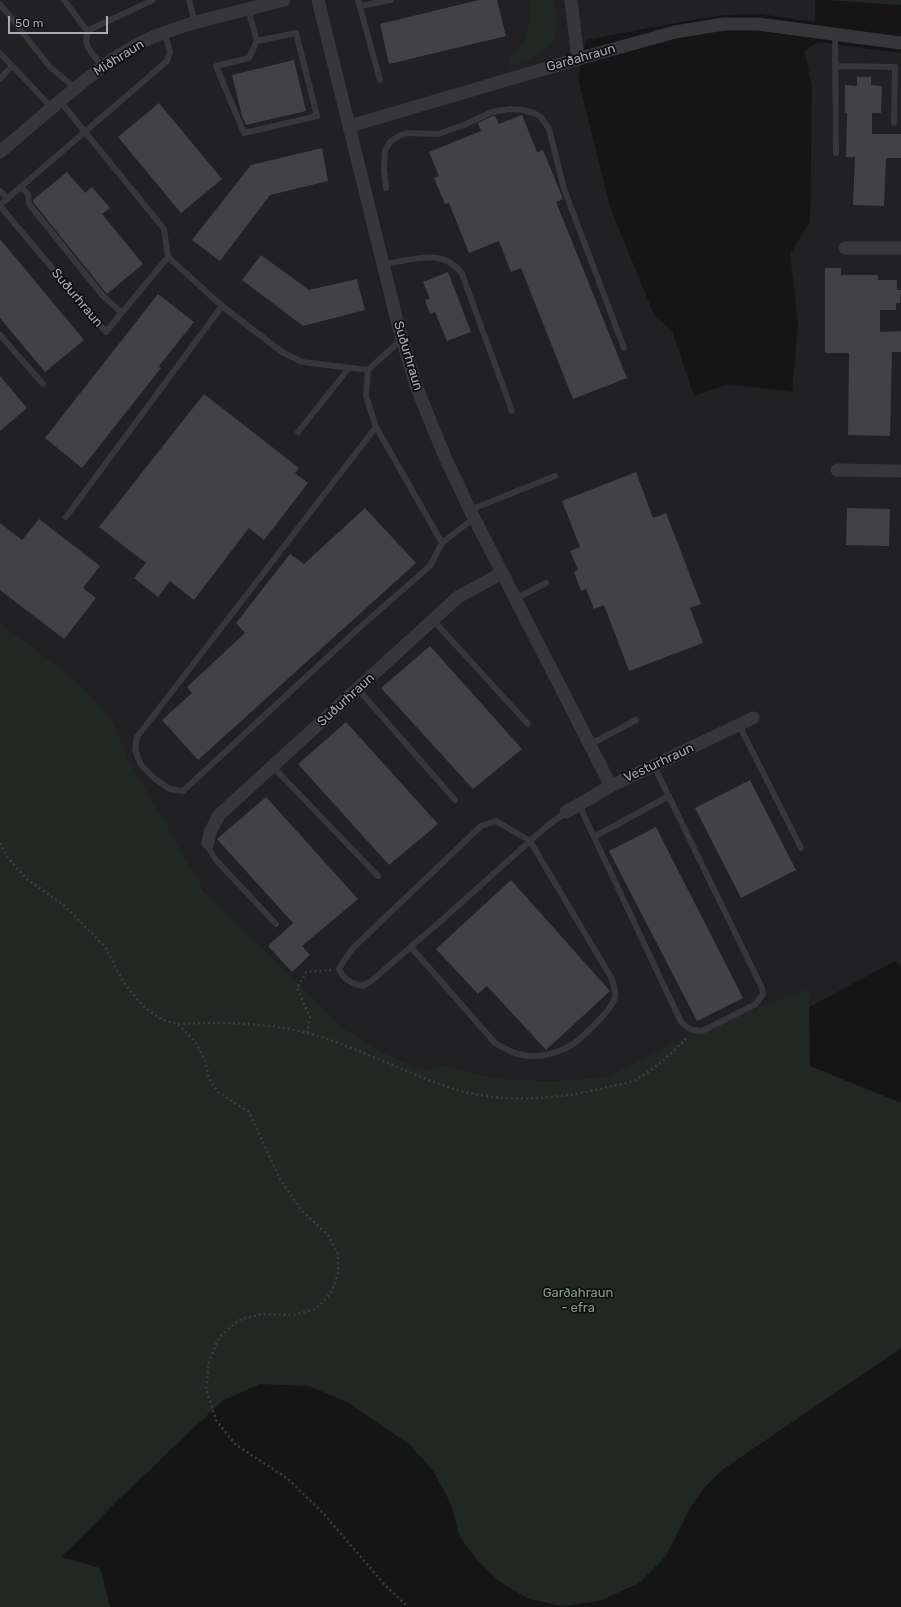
<!DOCTYPE html>
<html>
<head>
<meta charset="utf-8">
<style>
  body { margin:0 }
  #map { position:relative; width:901px; height:1607px; overflow:hidden; background:#151516; font-family:Rubik,sans-serif }
  canvas { display:block }
  .scale { position:absolute; left:8px; top:16px; width:100px; height:18px; box-sizing:border-box; border:2px solid #a8a9b5; border-top:0; padding-left:5px; font-size:12px; line-height:14px; white-space:nowrap; color:#a8a9b5; -webkit-text-stroke:3px #101011; paint-order:stroke }
</style>
</head>
<body>
<div id="map">
<canvas width="901" height="1607"></canvas>
<div class="scale">50 m</div>
</div>
<script>
const c = document.querySelector('canvas').getContext('2d');
c.lineJoin = 'round';
function fillPath(path, color) {
  c.fillStyle = color;
  c.fill(path, 'evenodd');
}
function trace(path, color, width, dash) {
  c.strokeStyle = color;
  c.lineWidth = width;
  c.lineCap = dash ? 'butt' : 'round';
  c.setLineDash(dash || []);
  c.stroke(path);
}
function label(font, color, halo, rows, align = 'center') {
  c.font = font + ' Rubik,sans-serif';
  c.lineWidth = 3.5;
  c.setLineDash([]);
  c.textBaseline = 'middle';
  c.strokeStyle = halo;
  c.fillStyle = color;
  for (const [text, x, y, turn = 0] of rows) {
    c.save();
    c.translate(x, y);
    c.rotate((+turn || 0) * Math.PI / 180);
    c.textAlign = isNaN(turn) ? turn : align;
    if (halo) c.strokeText(text, 0, 0);
    c.fillText(text, 0, 0);
    c.restore();
  }
}
fillPath(new Path2D(`
  M0 0H815V22L760 14 724 15 681 22 586 40 578 78 610 207 655 317 672 330 694 396 729 384 792 392 798 324 790 254 810 222 812 85 804 51 818 42 901 53V966L895 961 735 1047 642 1060 608 1076 549 1081 497 1078 464 1071 445 1065 437 1066 428 1070 416 1067 379 1050 345 1029 207 894 114 764 0 637Z`), '#212123');
fillPath(new Path2D(`
  M529 0H553C554 7 557 15 557 22 557 51 532 58 511 68L508 60 525 40 530 16Z
  M828 0H901V5Z
  M0 623 58 667 83 688 112 721 128 759 204 891 345 1029 379 1050 416 1067 428 1070 437 1066 445 1065 464 1071 497 1078 549 1081 608 1076 694 1033 809 988 810 1066 901 1103V1348L722 1470 704 1488 691 1506 666 1556 639 1583 600 1601 563 1606 529 1599 500 1582 477 1560 460 1537 451 1504 433 1471 410 1445 347 1402 309 1386 260 1384 222 1401 117 1501 62 1557 100 1568 110 1607H0Z`), '#212823');
fillPath(new Path2D(`
  M479 0H497L506 36 389 64 380 24Z
  M294 60 306 111 246 125 242 116 232 75Z
  M857 77H871V85L882 86 881 113H872V134H901V158H886L884 206 853 205 855 157H846L847 113H845V85L857 86Z
  M159 103 222 179 181 213 118 137Z
  M522 115 537 152 543 150 563 199 556 202 627 378 573 399 521 268 511 272 499 241 469 253 449 203 445 204 434 178 439 176 429 152 481 131 478 123 493 116H495L499 124Z
  M322 148 328 181 270 195 220 261 192 240 251 165Z
  M67 172 85 193 92 187 110 208 102 214 143 264 107 294 33 202V200Z
  M0 239 84 340 45 372 0 318Z
  M261 255 309 290 357 279 365 310 303 326 242 280Z
  M825 268H841V275H878V280H897V290H901L900 303H896V310H880V332L901 331V352H892L890 436 848 435 849 353H825Z
  M448 272 471 332 447 341 435 312 430 314 425 300 430 299 423 282Z
  M158 294 194 322 159 366 161 368 82 468 45 438Z
  M0 376 27 408 0 431Z
  M204 394 299 468 295 473 308 483 264 540 249 528 194 600 170 581 158 597 134 578 146 563 99 527Z
  M636 472 653 518 666 513 701 604 690 608 703 643 629 671 604 605 594 609 586 589 581 591 574 572 578 570 570 551 580 547 562 501Z
  M365 508 416 563 198 760 162 720 192 693 187 687 245 633 236 623 290 554 304 564Z
  M847 508 890 509 889 546 846 545Z
  M39 519 100 566 83 588 96 598 64 639 0 590V523L22 540Z
  M430 646 522 749 473 789 381 688Z
  M346 722 438 824 389 865 298 764Z
  M750 780 796 870 741 898 695 808Z
  M266 797 358 899 302 946 310 955 292 972 268 946 293 923 217 839Z
  M656 827 743 998 697 1021 609 851Z
  M511 880 610 991 546 1050 487 986 478 994 436 949Z`), '#424246');
trace(new Path2D(`
  M0 843 7 857 27 879 65 906 105 947 124 983 144 1007 161 1019 177 1024 195 1041 205 1060 209 1079 218 1092 249 1112 279 1177 301 1210 328 1235 338 1254V1274L331 1293 316 1309 293 1315 261 1314 239 1320 219 1337 209 1362 206 1389 216 1420 235 1444 288 1479 324 1514 384 1584 408 1607
  M178 1024C221 1022 264 1022 307 1033 355 1046 399 1070 445 1086 497 1105 560 1100 612 1086 620 1084 631 1083 638 1078 657 1068 672 1052 687 1038
  M307 1033 310 1017 297 988 306 972 331 970`), '#3c3d42', 2.5, [2, 3]);
trace(new Path2D(`
  M64 0 88 32
  M189 0 195 23
  M358 0 380 80
  M0 4 50 67 75 88
  M360 6 391 0
  M248 9 257 41 296 33 317 116 244 133 216 66 249 58 257 41
  M835 34 836 153
  M0 53 52 108
  M102 66C94 55 78 42 91 29L153 0
  M835 66 895 67 894 123
  M0 79 12 66
  M60 101 164 229 168 257 222 306 282 352 302 362 368 370
  M20 187 28 194 29 204 103 296 122 313
  M386 188 384 169 385 150 390 142 399 136 407 133 438 134 464 125 492 112 510 109 523 110 534 113 541 117 549 129 564 189 624 348
  M0 191 7 198
  M0 205 167 61 170 52 165 34
  M0 206 106 332 168 257
  M384 264C412 260 443 247 462 274L512 411
  M0 335 43 384
  M402 339 368 370 366 396 376 427 442 543 474 518
  M376 427 137 737 135 750 141 765 155 779 170 789 183 791 358 629 430 566 442 543
  M298 432 349 368
  M470 510 555 476
  M66 517 222 306
  M515 599 546 583
  M433 620 528 724
  M358 689 455 800
  M739 725 801 848
  M589 745 636 720
  M273 767 378 876
  M579 805 681 1022C688 1029 693 1031 702 1031L756 1004 763 994 762 988 654 766
  M594 837 669 796
  M208 843 209 849 216 860 276 924
  M411 947 495 1043C507 1050 518 1056 532 1056 543 1057 563 1051 573 1044 584 1036 612 1010 615 997 616 991 613 984 612 979L530 841 496 821 481 826 353 948 345 959 339 969C344 980 351 983 362 986L370 982 442 920 530 841 546 827 566 812`), '#36363b', 6);
trace(new Path2D(`
  M318 0 398 325 416 386 445 457 470 510 611 786
  M571 0 578 59
  M350 126 578 59 675 32 724 24H758L901 43
  M0 152C20 135 40 118 60 101 87 79 113 56 144 41 185 22 240 12 284 0
  M845 248H901
  M837 470 901 471
  M566 812 611 786 753 718
  M208 843 210 832 219 815 458 597 502 573`), '#36363b', 13);
label('13px', '#a8a9b5', '#101011', [
  ["Miðhraun",119,58,-32],
  ["Garðahraun",581,58,-16],
  ["Suðurhraun",77,298,50],
  ["Suðurhraun",408,356,73],
  ["Suðurhraun",346,700,-42],
  ["Vesturhraun",659,763,-25]
]);
label('13px', '#819e89', '#101011', [
  ["Garðahraun",578,1293],
  ["- efra",578,1308]
]);
</script>
</body>
</html>
